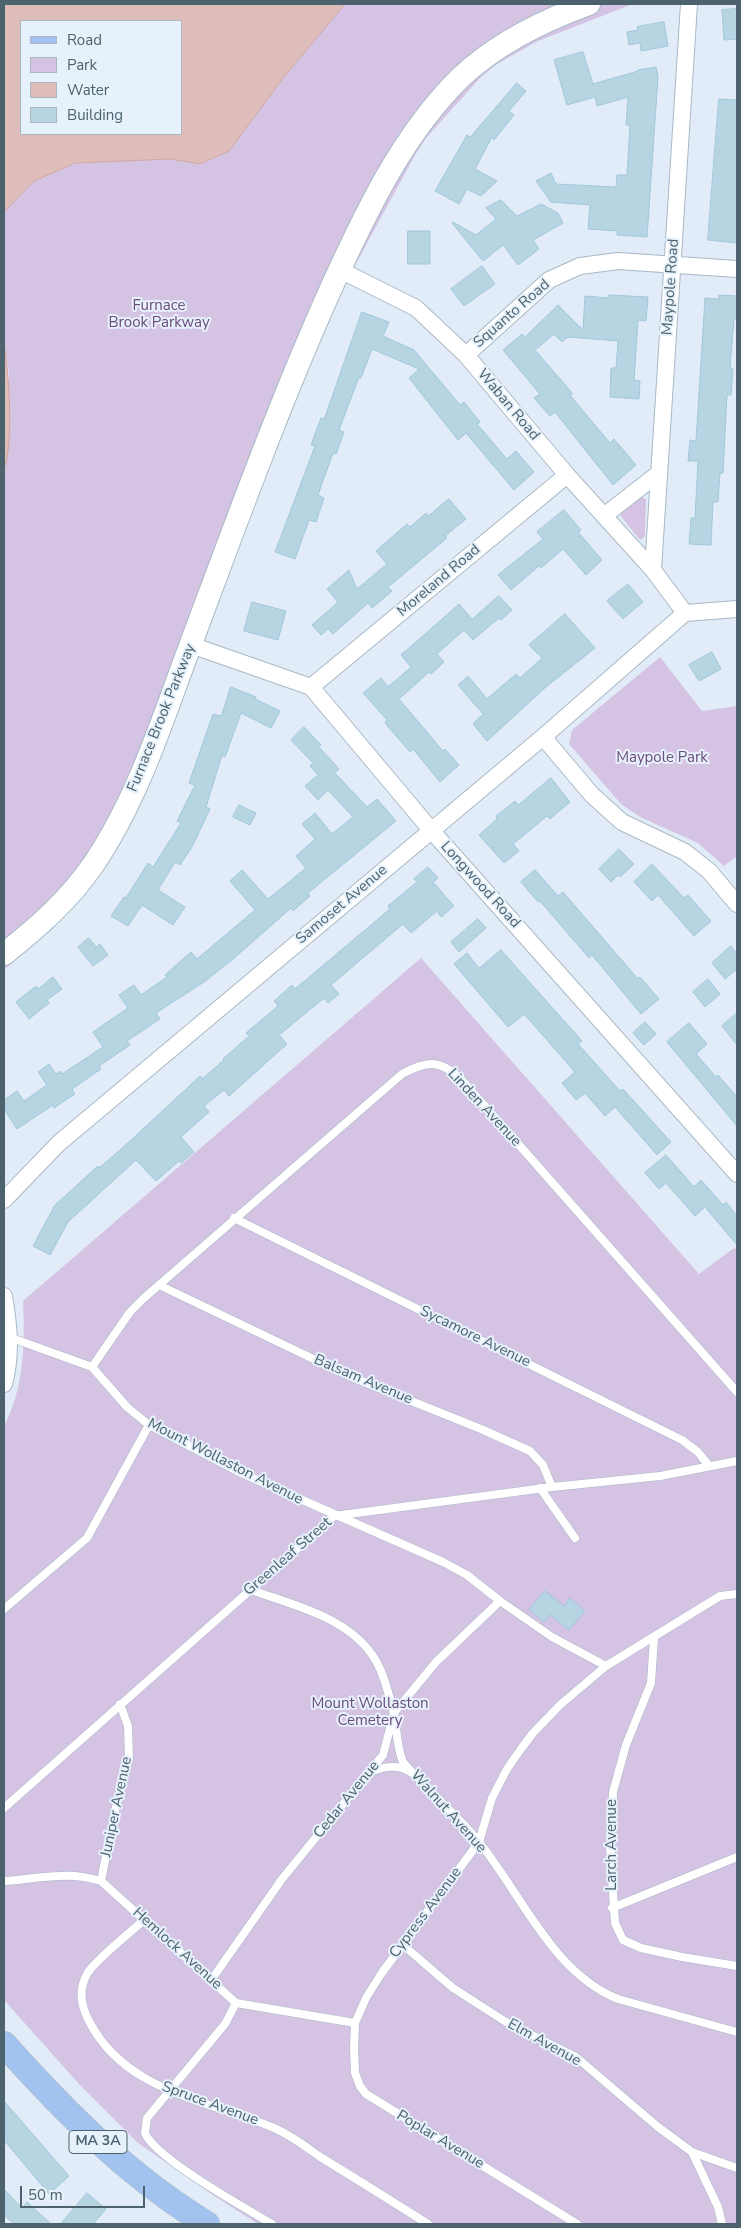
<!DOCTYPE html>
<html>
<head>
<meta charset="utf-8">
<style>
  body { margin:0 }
  #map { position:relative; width:741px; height:2228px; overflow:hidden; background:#e2ecf8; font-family:"Nunito Sans",sans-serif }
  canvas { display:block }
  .frame { position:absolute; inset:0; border:5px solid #4c636d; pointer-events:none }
  .legend { position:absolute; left:20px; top:20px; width:162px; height:115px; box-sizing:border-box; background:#e7f1fc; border:1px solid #a9b8c3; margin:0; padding:6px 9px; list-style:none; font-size:15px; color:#4c636d }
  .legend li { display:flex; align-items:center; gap:10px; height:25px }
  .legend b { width:25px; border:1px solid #a9b8c3 }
  .scale { position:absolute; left:20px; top:2186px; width:125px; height:22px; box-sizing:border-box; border:2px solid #4c636d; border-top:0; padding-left:6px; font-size:15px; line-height:18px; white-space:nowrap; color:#4c636d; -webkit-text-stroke:4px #e7f1fc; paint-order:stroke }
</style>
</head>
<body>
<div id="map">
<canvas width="741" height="2228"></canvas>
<div class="frame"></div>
<ul class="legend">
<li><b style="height:6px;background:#a2c3f0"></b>Road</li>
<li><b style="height:14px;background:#d5c3e4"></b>Park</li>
<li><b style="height:14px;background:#dfbdba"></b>Water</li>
<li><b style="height:14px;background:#b6d4e2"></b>Building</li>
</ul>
<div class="scale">50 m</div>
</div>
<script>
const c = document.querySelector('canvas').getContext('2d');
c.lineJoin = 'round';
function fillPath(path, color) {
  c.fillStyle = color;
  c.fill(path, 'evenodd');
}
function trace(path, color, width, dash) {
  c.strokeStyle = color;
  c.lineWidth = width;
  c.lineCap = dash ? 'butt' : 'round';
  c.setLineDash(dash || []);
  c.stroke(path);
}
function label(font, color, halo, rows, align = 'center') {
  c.font = font + ' "Nunito Sans",sans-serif';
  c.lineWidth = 4;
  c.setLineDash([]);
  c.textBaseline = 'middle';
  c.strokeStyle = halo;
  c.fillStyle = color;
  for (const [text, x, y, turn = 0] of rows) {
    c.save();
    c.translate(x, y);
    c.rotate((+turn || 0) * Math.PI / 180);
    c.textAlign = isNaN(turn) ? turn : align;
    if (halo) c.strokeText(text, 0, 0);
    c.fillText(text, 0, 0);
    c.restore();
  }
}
fillPath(new Path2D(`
  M345 4H633L538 41 497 64 481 77 426 138 414 157 328 315 72 908 52 929 4 970V470L6 463 9 374 4 343V212L34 181 75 163 171 159 200 164 229 151 283 78Z
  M639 496 646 499 645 536 642 539H639L620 515Z
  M660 657 702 711 737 706V856L724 866 698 843 640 817 621 804 569 744 572 730Z
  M421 958 699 1274 734 1248 737 1250V2224H258L210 2193 138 2143 79 2084 4 2000V1426C24 1388 25 1344 23 1301Z`), '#d5c3e4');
const water = new Path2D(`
  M4 4H345L283 78 229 151 200 164 171 159 75 163 34 181 4 212ZM21 21H181V134H21Z
  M4 343C9 373 14 441 4 470Z`);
fillPath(water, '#dfbdba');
trace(water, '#cfa6a1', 1);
const building = new Path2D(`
  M737 9V39L724 40 722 10Z
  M664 22 668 46 641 51 640 43 629 45 627 32 638 30 637 27Z
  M583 52 593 84 638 71V70L656 67 658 77 647 237 617 235V231L588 229 590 205 551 202 536 181 551 173 556 184 616 187 617 175H627L630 125H626L628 97 597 106 595 97 567 105 554 60Z
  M517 83 526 91 509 111 514 115 494 140 492 137 475 169 497 181 481 196 467 189 459 204 435 191 467 135 470 137Z
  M719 99 737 100V243L708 240Z
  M501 200 517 216 541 204 558 213 563 223 533 240 539 249 518 265 503 245 483 261 452 223 453 222 476 235 496 219 486 208Z
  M408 231H430V264H408Z
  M482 266 495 284 464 306 451 289Z
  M609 295 648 297 646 321 638 320 634 380 640 381 639 399 610 397 611 368H616L618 341 568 337 562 342 554 334 535 350 573 394H569L610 443 614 439 636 465 613 485 555 412 550 416 534 398 540 394 503 350 522 334 525 337 558 305 583 330 585 296 609 298Z
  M719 295 737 296V319H734L730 368 733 369 731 395H727L723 473H720L718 502H713L711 545 689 544 691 518H695L698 461H688L690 440 696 441 705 298 719 299Z
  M362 312 389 322 383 336 414 350 460 405 464 402 480 422 477 424 507 459 516 451 534 472 514 490 466 433 458 440 409 378 419 369 372 349 361 378 359 377 339 430 344 432 336 454 333 453 318 495 324 498 316 522 309 520 295 559 275 552 315 446 311 445 321 418 324 419Z
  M449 499 466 519 445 536 447 538 388 587 392 591 372 608 368 603 333 634 328 629 321 635 312 625 338 602 327 589 349 570 357 589 387 564 376 551 407 524 410 527 426 513 428 516Z
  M564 510 581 530 578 532 602 560 586 575 563 549 541 568 539 566 511 590 498 575 543 539 537 532Z
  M628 584 643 602 623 619 607 601Z
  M499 596 512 610 501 620 499 618 473 640 464 630 437 654 444 662 431 674 429 672 399 699 443 751 445 749 459 765 440 782 413 749 410 752 385 723 387 720 363 693 381 678 388 687 411 667 401 655 459 604 472 619Z
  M252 602 286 611 278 640 244 631Z
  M565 614 595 648 546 687 487 741 473 724 483 714 458 685 468 676 487 699 516 674 520 678 542 658 529 645Z
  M712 652 721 669 699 681 689 665Z
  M231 687 256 697 255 699 280 711 271 728 241 713 225 757 222 755 206 807 210 809 192 847 180 865 175 862 158 890 185 907 173 925 142 905 128 926 111 916 124 897 126 898 148 863 153 867 181 823 177 821 195 785 189 783 213 714 221 716Z
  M304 727 321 745 319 747 339 769 335 773 367 807 377 799 396 821 308 893 310 896 293 911 291 908 233 959 204 982 156 1013 160 1019 127 1041 130 1045 99 1066 101 1069 72 1089 75 1094 54 1108 53 1105 17 1129 4 1109V1100L17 1091 24 1101 47 1085 38 1072 49 1064 56 1074 60 1071 62 1074 103 1047 93 1032 128 1008 119 995 134 985 141 995 167 977 165 975 191 952 197 959 255 910 230 881 242 870 268 899 306 868 296 856 315 839 302 824 315 813 332 834 353 817 328 790 318 800 305 786 318 775 310 766 313 763 291 740Z
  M551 778 570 802 550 819 547 816 513 844 519 851 504 863 479 835 497 819 496 816 515 801 518 805Z
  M239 805 256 813 250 825 233 817Z
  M619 849 634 864 620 877 618 875 611 882 599 869Z
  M652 864 684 898 688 895 711 921 694 936 658 895 652 901 634 882Z
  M428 867 438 878 433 882 454 906 441 917 437 911 411 933 403 924 331 985 339 994 328 1003 324 998 279 1035 287 1044 229 1096 224 1090 204 1106 209 1112 181 1137 194 1152 181 1163 179 1161 156 1181 136 1160 68 1222 50 1255 33 1246 55 1205 98 1166 99 1168 129 1142 200 1076 202 1079 224 1060 223 1059 249 1036 246 1033 278 1006 274 1001 292 985 295 989 390 909 388 906 417 882 414 879Z
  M535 870 558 896 563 892 638 979 640 977 659 999 641 1014 592 955 589 958 540 901 538 902 521 882Z
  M478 919 486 928 459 952 451 942Z
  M89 938 96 947 100 944 108 955 93 966 78 947Z
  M731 946 737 954V969L725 979 712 963Z
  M501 950 582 1041 578 1044 620 1091 623 1089 671 1142 657 1155 615 1107 605 1116 585 1093 576 1100 562 1083 575 1072 524 1014 508 1027 454 964 467 953 479 968Z
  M53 977 62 989 47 1000 49 1003 29 1019 16 1002 36 986 38 989Z
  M708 979 720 994 705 1007 693 992Z
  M737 1013V1045L722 1026Z
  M645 1022 656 1034 644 1045 633 1033Z
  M689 1023 707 1044 696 1054 716 1077 718 1075 737 1097V1126L667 1042Z
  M666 1155 694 1187 701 1180 723 1205 726 1202 737 1216V1245L705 1207 695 1216 666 1183 659 1189 645 1173Z
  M545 1591 564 1606 570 1598 585 1611 569 1630 550 1615 544 1622 529 1610Z
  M4 2101 69 2176 49 2194 4 2140Z
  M4 2189 22 2208 27 2202 51 2224H14L4 2215Z
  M87 2193 106 2209 93 2224H61Z`);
fillPath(building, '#b6d4e2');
trace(building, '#a0c7db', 1);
const service = new Path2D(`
  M234 1218 682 1440 698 1452 709 1466
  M159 1285 349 1376 481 1429 530 1451 543 1465 552 1487
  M9 1337 92 1367 127 1407 149 1425 239 1472 443 1562 467 1575 500 1601 552 1637 606 1666
  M92 1367 130 1312 144 1298 402 1074C426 1061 439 1059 460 1078L737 1392
  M540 1488 575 1538
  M251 1590C293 1605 347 1617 373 1656 383 1671 387 1689 392 1706 398 1725 395 1744 403 1762 427 1790 456 1814 479 1842 522 1895 552 1972 618 1999L737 2032
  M4 1609 87 1538 149 1425
  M654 1638 651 1683 626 1745 613 1792 610 1847 615 1923 623 1940 641 1948 682 1957 737 1966
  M370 1772C385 1766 398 1764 412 1773
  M4 1808 334 1516 552 1487 660 1476 737 1461
  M4 1881C37 1879 68 1870 101 1881L236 2003 355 2023
  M101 1881 115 1811 129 1759 128 1726 120 1704
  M612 1908 737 1857
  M144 1920C131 1932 95 1960 87 1974 78 1990 81 2006 89 2021 125 2092 208 2100 274 2128 291 2135 307 2148 322 2158 358 2180 393 2202 428 2224
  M403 1945 453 1988 506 2022 576 2057 658 2127 692 2152 737 2168
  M212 1979 282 1879 383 1755 394 1713 436 1662 500 1601
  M236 2003 225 2024 147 2118 145 2133C155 2158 245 2208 272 2224
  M692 2152 718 2207 722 2224
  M577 2224 366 2094 360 2086 355 2073 354 2048 355 2023 366 1998 381 1974 479 1842 492 1798 507 1769 521 1749 533 1733 560 1705 606 1666 720 1596 737 1594`);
const minor = new Path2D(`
  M340 270 416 308 466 355 567 475 653 570 685 613 737 609
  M466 355 549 280 580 266 618 261 737 269
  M605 515 659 473
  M653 570 689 4
  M191 645 311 687 431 830 737 1174
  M311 687 567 475
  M543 737 592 795 622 822 685 852 709 871 737 904
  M4 1200 59 1143 543 737 685 613
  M4 1296C9 1325 12 1355 4 1384`);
const secondary = new Path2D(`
  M4 954C37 928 69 900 93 865 134 805 158 733 183 665 231 537 277 408 333 284 366 212 403 134 460 78 497 43 542 21 589 4`);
const primary = new Path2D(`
  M4 2044C65 2112 128 2176 207 2224`);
trace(service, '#a8b9c5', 9);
trace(minor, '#a8b9c5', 18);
trace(secondary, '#a6bbc7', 24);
trace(primary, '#adb7bc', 26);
trace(service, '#fff', 8);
trace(minor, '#fff', 16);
trace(secondary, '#fff', 22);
trace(primary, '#a2c3f0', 25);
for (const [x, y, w] of [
  [98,2142,58]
]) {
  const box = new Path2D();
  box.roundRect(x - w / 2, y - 11.5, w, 23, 4);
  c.fillStyle = '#e7f1fc';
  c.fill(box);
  trace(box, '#4c636d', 1);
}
label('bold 14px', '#4c636d', null, [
  ["MA 3A",98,2142]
]);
label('15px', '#4c636d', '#e7f1fc', [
  ["Maypole Road",671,287,-86],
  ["Squanto Road",512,314,-41],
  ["Waban Road",508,405,50],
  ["Moreland Road",439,581,-40],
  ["Furnace Brook Parkway",162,718,-68],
  ["Longwood Road",480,885,48],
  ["Samoset Avenue",342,905,-40],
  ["Linden Avenue",484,1108,47],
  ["Sycamore Avenue",475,1337,26],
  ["Balsam Avenue",363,1380,23],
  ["Mount Wollaston Avenue",225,1462,27],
  ["Greenleaf Street",288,1557,-41],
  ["Cedar Avenue",347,1800,-51],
  ["Juniper Avenue",117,1807,-78],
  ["Walnut Avenue",448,1812,48],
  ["Larch Avenue",612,1845,-90],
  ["Cypress Avenue",426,1913,-53],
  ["Hemlock Avenue",177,1949,42],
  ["Elm Avenue",544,2043,29],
  ["Spruce Avenue",210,2104,20],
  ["Poplar Avenue",440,2140,31]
]);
label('15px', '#6b4c7c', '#e7f1fc', [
  ["Furnace",159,306],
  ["Brook Parkway",159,323],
  ["Maypole Park",662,758],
  ["Mount Wollaston",370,1704],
  ["Cemetery",370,1721]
]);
</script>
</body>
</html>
